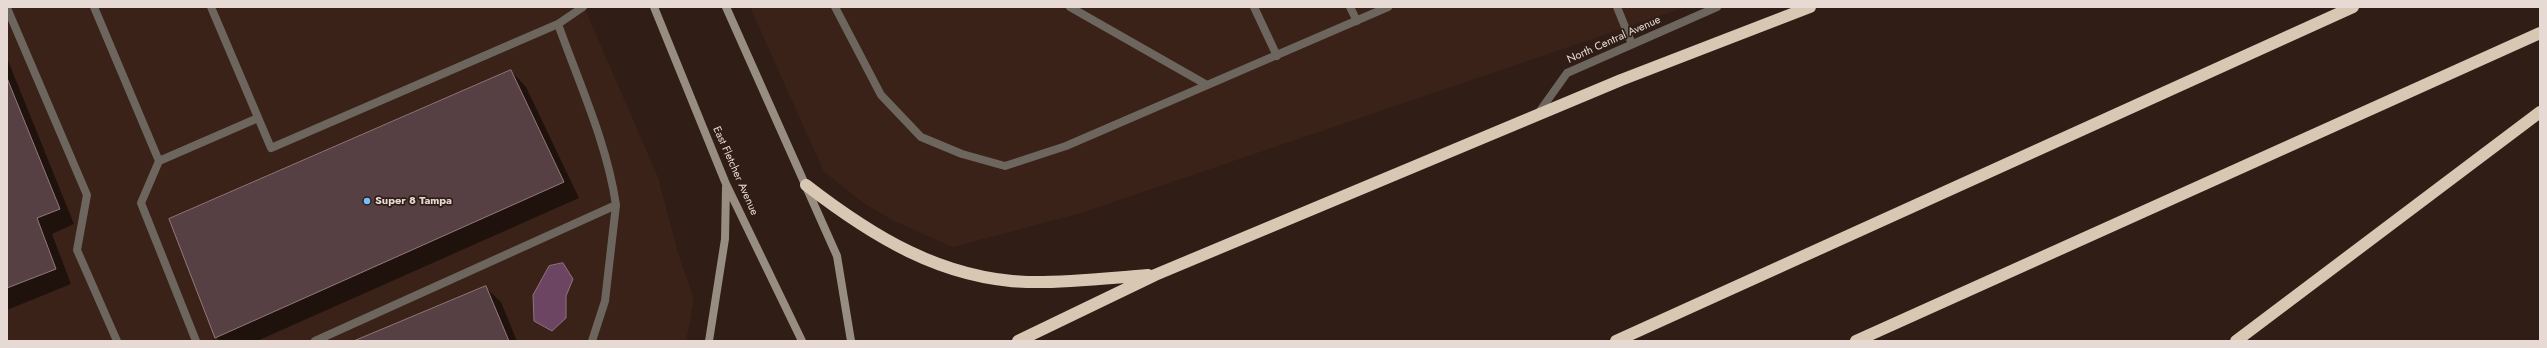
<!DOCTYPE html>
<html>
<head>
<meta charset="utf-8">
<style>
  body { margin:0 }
  #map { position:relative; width:2547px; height:348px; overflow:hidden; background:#2f1d16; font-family:Jost,sans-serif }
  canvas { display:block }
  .frame { position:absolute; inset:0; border:8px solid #e7dad5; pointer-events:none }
</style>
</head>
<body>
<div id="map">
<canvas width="2547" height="348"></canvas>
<div class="frame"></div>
</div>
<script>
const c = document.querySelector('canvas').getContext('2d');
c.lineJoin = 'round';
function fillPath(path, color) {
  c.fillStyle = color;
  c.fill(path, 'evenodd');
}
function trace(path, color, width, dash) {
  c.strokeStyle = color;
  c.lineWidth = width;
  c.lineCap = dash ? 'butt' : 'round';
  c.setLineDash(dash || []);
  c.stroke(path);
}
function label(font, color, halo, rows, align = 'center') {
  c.font = font + ' Jost,sans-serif';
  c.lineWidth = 3.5;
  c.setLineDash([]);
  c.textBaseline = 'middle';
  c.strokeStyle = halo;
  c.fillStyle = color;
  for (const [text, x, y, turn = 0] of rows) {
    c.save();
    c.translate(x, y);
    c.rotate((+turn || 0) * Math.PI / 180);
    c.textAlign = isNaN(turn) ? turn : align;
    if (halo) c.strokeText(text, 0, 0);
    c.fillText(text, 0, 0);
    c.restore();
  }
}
fillPath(new Path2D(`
  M7 7H584L658 177 678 253 694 299 686 341H7Z
  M750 7H1686L1081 213 953 247 894 221 865 204 824 172Z`), '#3b2218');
const water = new Path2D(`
  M563 263 573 279 566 296V318L552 331 534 321 533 295 549 266Z`);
fillPath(water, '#6b4561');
trace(water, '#907284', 1);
fillPath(new Path2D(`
  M7 58 74 224 52 234 71 284 7 310Z
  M511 71 526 87 579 198 257 341H220L216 337Z
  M485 287 501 302 517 341H356Z`), '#0007');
const building = new Path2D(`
  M511 70 564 182 215 338 169 219Z
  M7 78 60 209 37 218 56 269 7 288Z
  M486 286 509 341H354Z`);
fillPath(building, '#574043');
trace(building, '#92787b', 1);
trace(new Path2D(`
  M94 7 159 161
  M211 7 271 148 558 24 583 7
  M835 7 881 95 921 137 962 154 1005 166 1066 146 1388 7
  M1070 7 1207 85
  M1254 7 1277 56
  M1350 7 1357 21
  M1617 7 1632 44
  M7 8 87 195 77 250 117 341
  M196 341 141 203 159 161 258 118
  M315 341 616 205C607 143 579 83 558 24
  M592 341 605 301 616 205`), '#6d665e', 8);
trace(new Path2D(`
  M1537 115 1567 73 1717 7`), '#6d665e', 8);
trace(new Path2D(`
  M654 7 726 184 802 341
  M726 7 837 256 851 341
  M709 341 725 239 726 187`), '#978d81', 8);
trace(new Path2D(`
  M806 185C872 236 941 279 1027 282 1067 283 1108 278 1148 275
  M1018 341 1155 275 1621 80 1810 7
  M1616 341 2353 7
  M1856 341 2540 33
  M2236 341 2540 112`), '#d7c7b3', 12);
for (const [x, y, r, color] of [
  [367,201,4,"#75c0f6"]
]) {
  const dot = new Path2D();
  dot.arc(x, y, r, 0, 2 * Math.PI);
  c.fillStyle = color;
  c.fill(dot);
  trace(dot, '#2f1d16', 1.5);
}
label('11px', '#e7dad5', '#2f1d16', [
  ["North Central Avenue",1614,40,-24],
  ["East Fletcher Avenue",735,171,66]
]);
label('bold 11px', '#e7dad5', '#2f1d16', [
  ["Super 8 Tampa",375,201]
], 'left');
</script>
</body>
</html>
